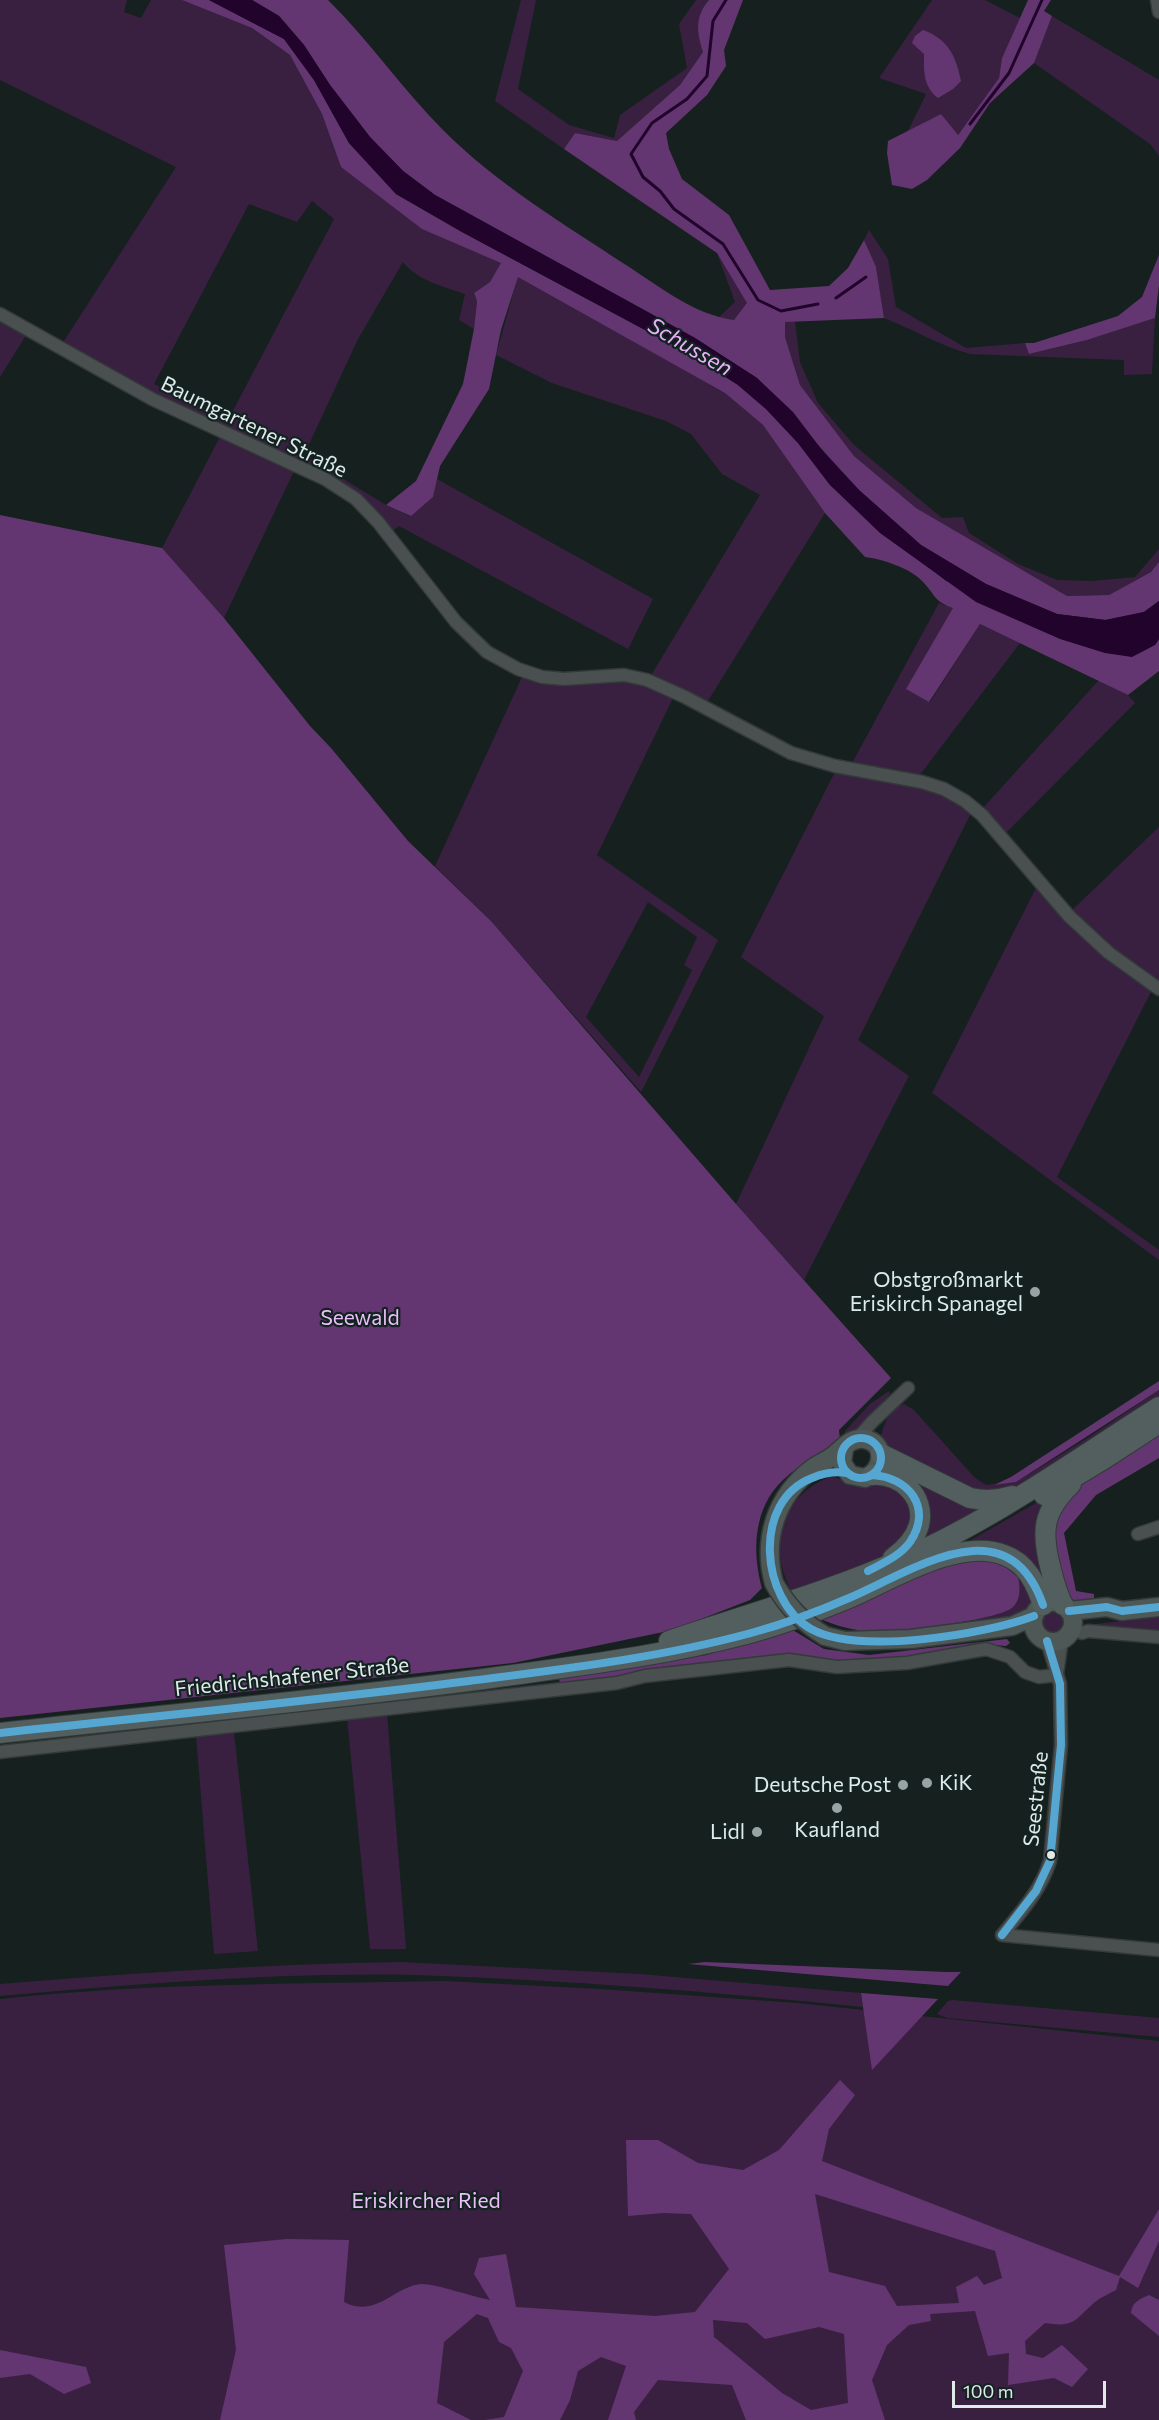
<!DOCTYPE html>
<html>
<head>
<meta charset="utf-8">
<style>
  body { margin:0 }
  #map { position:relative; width:1159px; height:2420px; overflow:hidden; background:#16201e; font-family:Commissioner,sans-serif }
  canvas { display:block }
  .scale { position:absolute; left:952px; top:2381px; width:154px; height:27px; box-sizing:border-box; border:3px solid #e0eae9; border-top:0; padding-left:8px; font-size:18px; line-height:21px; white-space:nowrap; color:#e0eae9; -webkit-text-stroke:4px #132321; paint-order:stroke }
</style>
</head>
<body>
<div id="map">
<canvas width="1159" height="2420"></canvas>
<div class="scale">100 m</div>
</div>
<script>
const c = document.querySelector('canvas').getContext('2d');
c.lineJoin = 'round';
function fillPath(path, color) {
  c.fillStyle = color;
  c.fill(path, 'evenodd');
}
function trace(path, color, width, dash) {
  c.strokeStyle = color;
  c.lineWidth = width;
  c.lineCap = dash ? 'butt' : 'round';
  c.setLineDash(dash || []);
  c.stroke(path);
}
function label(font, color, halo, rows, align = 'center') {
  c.font = font + ' Commissioner,sans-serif';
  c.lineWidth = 4.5;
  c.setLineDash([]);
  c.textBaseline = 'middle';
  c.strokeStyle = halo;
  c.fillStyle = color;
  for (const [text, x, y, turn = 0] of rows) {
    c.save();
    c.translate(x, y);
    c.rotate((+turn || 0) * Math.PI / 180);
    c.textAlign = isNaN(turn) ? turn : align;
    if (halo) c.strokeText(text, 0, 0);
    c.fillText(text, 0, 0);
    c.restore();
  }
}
fillPath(new Path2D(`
  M0 0H127L124 12 141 18 151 0H182L252 28 290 55 322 114 341 167 423 229 502 263 490 282 474 293 477 301 474 329 459 320 465 294C445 287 416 280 403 262L358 339 304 455 386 505 410 516 433 497 437 479 653 599 628 649 399 526 391 532 373 508 149 393 62 344 176 167 0 80ZM312 201 334 219 228 420 154 384 249 204 297 222Z
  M521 0H536L518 89 569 125 614 138 620 115 687 68 679 24 696 0H709C694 17 697 33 703 52L680 85 617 141 575 133 564 149 495 101Z
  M932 0H985L1020 18 1002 58 999 78 957 136 941 114 908 131 926 94 879 78Z
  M1052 16 1159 80V156L1150 144 1034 63Z
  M869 230 888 259 896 307 966 348 1025 343 1030 354 1087 340 1155 318 1152 374 1124 375V360L970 354C940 346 913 329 884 318L876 268 864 240Z
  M717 253 748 303 734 320 718 318 735 302Z
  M518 276 725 393 763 425 825 513 706 704 650 677 760 495 722 474 691 434 666 421 552 383 496 355Z
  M0 317 28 332 0 377Z
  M795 321 800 362 818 403 854 445 942 518 963 517 969 533 1018 564 1057 580 1092 581 1135 577 1159 549V562L1151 572 1109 595 1067 596 916 508 854 456 800 385 785 337V322Z
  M221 435 295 469 224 618 162 548Z
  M939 603 954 608 907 689 930 702 980 624 1020 643 919 776 851 765Z
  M523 675 567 684 630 680 674 696 597 855 718 940 641 1092 491 921 435 866ZM648 902 697 937 684 965 692 970 639 1077 586 1017Z
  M1099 680 1128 695 1135 703 1003 836 982 809Z
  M836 770 941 792 972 811 858 1040 909 1076 804 1280 736 1204 824 1016 741 957Z
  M1159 827V984L1109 948 1070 912Z
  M1037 886 1152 990 1057 1177 1159 1250V1260L932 1093Z
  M1159 1390V1396L1022 1486 988 1497 893 1458 881 1438C883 1424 890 1409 904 1404L914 1410 975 1478 986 1485 1016 1482 1089 1437Z
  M889 1391 890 1394 859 1431 845 1439V1431L870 1404Z
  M892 1467 992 1506 912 1550 925 1522Z
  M831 1476C840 1478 850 1485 858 1486 869 1487 880 1482 892 1483L912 1505 914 1523 890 1553 836 1576 792 1592C767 1544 779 1498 831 1476Z
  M1057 1491 1050 1590 1041 1580 962 1545Z
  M974 1553 1021 1570 1034 1599 1029 1611 1021 1617 970 1625 902 1630 997 1614 1013 1607Z
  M1041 1623a11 11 0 1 1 22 0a11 11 0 1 1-22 0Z
  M1159 1617V1631L1095 1626V1624Z
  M387 1714 406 1949H370L347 1718Z
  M234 1732 258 1951 214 1954 196 1736Z
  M400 1962 640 1974 861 1993 863 2007C714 1992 565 1980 416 1975 277 1972 138 1984 0 1996V1984C133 1973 266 1964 400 1962Z
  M445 1981 600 1989 797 2003 1159 2041V2420H0V1999C147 1983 297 1984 445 1981Z
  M952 2000 1159 2018V2037L947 2018 937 2014 948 2001Z`), '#392041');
fillPath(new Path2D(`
  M182 0H209L284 39 314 80 349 143 396 194 462 232 688 353 738 385 766 409 798 443 830 485 946 581 1155 645 1159 639V671L1128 695 980 624 929 702 906 689 953 608C933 601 936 595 922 581 910 568 882 559 865 557L825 513 763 425 725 393 518 277 501 330 489 389 440 466 433 497 411 516 386 505 416 481 463 384 474 329 477 301 474 293 490 282 501 263 422 229 341 167 322 114 290 55 252 28Z
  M252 0H328C369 40 402 89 443 130 497 184 562 223 626 265 659 286 694 315 734 320L747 303 717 253 564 149 575 133 617 141 680 85 703 52C697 33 694 17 709 0H743L724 50 726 66 707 95 666 133 669 149 682 179 729 215 770 290 829 286 848 268 864 240 876 267 884 318 785 322V337L800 385 854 456 916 508 1067 596 1109 595 1151 572 1159 562V601L1144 612 1106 620 1057 614 986 584 921 545 859 490 757 378 695 338 435 195 403 171 370 137 330 85 304 45 279 16Z
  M1028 0H1051L1044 11 1052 16 1034 63 990 103 960 148 927 180 912 189 892 185 887 153 888 141 941 114 958 135 999 78 1002 58Z
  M923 30C948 39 956 56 961 81L953 89 938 98C923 86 924 72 924 54L912 43 915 36Z
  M1159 255V285L1155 318 1087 340 1029 354 1025 343H1034L1118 316 1142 297Z
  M0 515 162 548 224 618 310 726 331 748 408 841 491 921 736 1204 891 1378 839 1430 840 1440C823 1456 800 1463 783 1480 753 1508 752 1552 762 1588L750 1600 673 1630 513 1663 0 1718Z
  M1159 1381V1390L1016 1482 994 1485 1011 1477Z
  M1159 1430V1458L1096 1495 1064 1533 1076 1591 1094 1594V1603H1070L1049 1524 1070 1489Z
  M978 1557 1000 1563 1018 1577C1020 1587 1021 1599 1013 1607 998 1621 889 1633 867 1631 850 1630 834 1625 818 1618L945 1564Z
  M791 1629 824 1649 869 1655 1007 1639 1010 1643 1006 1646 982 1644 908 1658 848 1662 808 1657 655 1668 622 1677 561 1686 559 1679 706 1655Z
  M705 1962 946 1972H961L948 1986 688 1964Z
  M861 1993 938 1999 872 2070Z
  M840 2080 855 2095 829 2129 822 2161 1119 2276 1159 2209V2241L1138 2288 1120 2277 1116 2290C1109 2294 1101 2297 1095 2302 1075 2319 1076 2328 1045 2323L1025 2341 1026 2354 1043 2358 1062 2345 1088 2369 1072 2387 1054 2378 1008 2385 1009 2353 988 2356 975 2311 930 2314 931 2321 909 2325 887 2345 872 2380 885 2420H746L732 2385 658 2380 634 2412 636 2420H608L626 2366 601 2357 578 2371 570 2400 560 2420H485L504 2417 523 2371 511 2348 499 2342 488 2318 477 2314 444 2342 437 2403 471 2420H220L236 2350 224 2245 287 2239 349 2240 344 2302C377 2319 395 2285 422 2284 436 2284 474 2297 490 2300L474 2274 479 2258 506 2254 516 2307 655 2316 695 2312 729 2269 691 2214 663 2213 628 2216 626 2140H658L698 2163 743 2170 779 2150ZM815 2194 995 2251 1002 2278 984 2285 977 2276 956 2287 959 2303 897 2306 885 2286 829 2272ZM713 2320 747 2323 765 2339 819 2327 844 2334 848 2403 811 2410 782 2393 714 2337Z
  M1149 2295 1159 2300V2336L1131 2313C1132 2302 1140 2299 1149 2295Z
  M0 2350 86 2367 91 2383 64 2394 30 2374 0 2378Z`), '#643671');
fillPath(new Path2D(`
  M209 0H252L279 16 304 45 330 85 370 137 403 171 435 195 695 338 757 378 793 412 825 454 859 490 921 545 986 584 1057 614 1105 620 1144 612 1159 601V639L1155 645 1132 657 1105 653 1060 639 976 602 880 533 830 485 798 443 766 409 738 385 688 353 462 232 396 194 349 143 314 80 284 39Z`), '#21032b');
trace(new Path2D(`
  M726 0 713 21 707 76 687 99 652 123 631 154 643 177 660 191 674 209 723 244 758 300 781 311 818 304
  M970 124 1009 73 1042 0
  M836 298 866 277`), '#21032b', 3);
const street = new Path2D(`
  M1157 0 1159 12
  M0 314 152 399 325 479 356 499 378 522 456 622 487 652 518 669 542 677 564 679 624 675 647 680 685 697 791 753 835 766 922 782 944 789 965 801 982 815 1069 916 1109 953 1159 989
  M857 1439 872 1422 908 1388
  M1138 1534 1159 1527
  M1082 1633 1088 1631 1159 1637
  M1057 1674 1062 1639
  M0 1752 617 1683 645 1676 789 1660 837 1667 907 1663 986 1649 1010 1657 1025 1672 1039 1677 1057 1675
  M1002 1935C1021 1912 1041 1890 1050 1861L1061 1745 1060 1684 1047 1641
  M1002 1935 1159 1950`);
const secondary = new Path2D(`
  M774 1583C762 1539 776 1496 813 1468 819 1464 826 1461 833 1456 842 1449 851 1437 864 1439 887 1442 884 1471 865 1478L850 1475 842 1463 844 1448
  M1033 1622a20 20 0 1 1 40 0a20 20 0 1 1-40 0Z
  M1069 1611 1107 1607 1122 1611 1159 1607
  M825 1636 845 1641 911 1639 1012 1626 1034 1616`);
const primary = new Path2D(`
  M881 1454 970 1498C984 1501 997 1501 1012 1496
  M872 1475C900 1473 926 1496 919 1525 915 1539 904 1550 893 1558
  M1044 1495 1104 1459 1159 1423
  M1063 1605C1057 1594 1054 1582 1051 1570 1041 1532 1042 1512 1071 1484
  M669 1641C748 1614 829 1592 905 1558 994 1519 1077 1459 1159 1407
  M0 1733C164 1715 328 1700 491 1678 577 1666 662 1656 746 1634 781 1625 815 1612 849 1598 891 1580 959 1537 1004 1555 1027 1563 1036 1584 1043 1605`);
trace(street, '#333a39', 15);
trace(secondary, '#333a39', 21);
trace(primary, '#333a39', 22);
trace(street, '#4a504f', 12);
trace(secondary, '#4d5857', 18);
trace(primary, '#525f5e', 20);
const secondaryBridge = new Path2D(`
  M774 1583C787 1606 802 1622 825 1636`);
trace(secondaryBridge, '#333a39', 21, []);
trace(secondaryBridge, '#4d5857', 18);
trace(new Path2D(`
  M841 1458a20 20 0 1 1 40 0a20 20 0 1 1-40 0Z
  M847 1473C834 1471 824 1473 812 1478 752 1501 760 1600 811 1629 858 1655 984 1635 1034 1616
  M868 1571C883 1563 900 1556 910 1542 933 1508 909 1477 872 1475
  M1069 1611 1107 1607 1122 1611 1159 1607
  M0 1733C157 1716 313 1701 469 1681 563 1669 659 1658 751 1633 784 1624 817 1612 849 1598 914 1570 1008 1504 1043 1605
  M1002 1935 1036 1891 1050 1861 1061 1745 1060 1684 1047 1641`), '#56a6d2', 8);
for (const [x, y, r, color] of [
  [1035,1292,6,"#99a3a2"],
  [927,1783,6,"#99a3a2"],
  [903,1785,6,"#99a3a2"],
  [837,1808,6,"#99a3a2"],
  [757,1832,6,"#99a3a2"],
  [1051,1855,5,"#e0eae9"]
]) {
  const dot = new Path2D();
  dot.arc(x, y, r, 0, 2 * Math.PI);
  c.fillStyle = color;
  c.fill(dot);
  trace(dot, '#132321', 2);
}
label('21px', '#e0eae9', '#132321', [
  ["Baumgartener Straße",254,427,26],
  ["Friedrichshafener Straße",292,1677,-6],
  ["Seestraße",1036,1799,-84]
]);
label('21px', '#e0eae9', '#132321', [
  ["Obstgroßmarkt",1023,1280],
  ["Eriskirch Spanagel",1023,1304],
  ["KiK",939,1783,"left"],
  ["Deutsche Post",891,1785],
  ["Kaufland",837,1830,"center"],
  ["Lidl",745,1832]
], 'right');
label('21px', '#ecbef8', '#132321', [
  ["Seewald",360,1318],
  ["Eriskircher Ried",426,2201]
]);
label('italic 22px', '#ecaffc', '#132321', [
  ["Schussen",690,347,30]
]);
</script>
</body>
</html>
